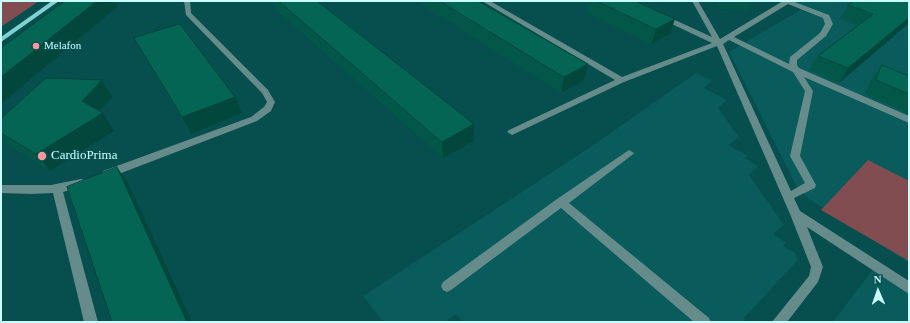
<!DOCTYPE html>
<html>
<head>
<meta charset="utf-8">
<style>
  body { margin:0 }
  #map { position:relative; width:910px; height:323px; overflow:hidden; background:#074e4e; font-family:Georgia,serif }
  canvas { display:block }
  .frame { position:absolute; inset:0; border:2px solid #cafefe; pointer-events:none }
  .north { position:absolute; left:858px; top:271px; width:40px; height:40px; -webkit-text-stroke:3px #074e4e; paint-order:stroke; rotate:358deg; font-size:11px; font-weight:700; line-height:16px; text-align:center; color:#cafefe }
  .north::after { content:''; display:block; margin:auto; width:14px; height:18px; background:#cafefe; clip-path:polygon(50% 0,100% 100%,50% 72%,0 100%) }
</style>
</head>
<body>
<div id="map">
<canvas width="910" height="323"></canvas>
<div class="frame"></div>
<div class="north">N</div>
</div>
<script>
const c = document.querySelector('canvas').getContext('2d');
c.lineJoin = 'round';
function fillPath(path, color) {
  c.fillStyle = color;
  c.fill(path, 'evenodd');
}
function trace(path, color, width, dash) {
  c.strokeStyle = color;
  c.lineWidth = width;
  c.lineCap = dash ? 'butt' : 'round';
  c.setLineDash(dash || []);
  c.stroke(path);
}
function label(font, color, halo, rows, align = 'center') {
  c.font = font + ' Georgia,serif';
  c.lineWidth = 3;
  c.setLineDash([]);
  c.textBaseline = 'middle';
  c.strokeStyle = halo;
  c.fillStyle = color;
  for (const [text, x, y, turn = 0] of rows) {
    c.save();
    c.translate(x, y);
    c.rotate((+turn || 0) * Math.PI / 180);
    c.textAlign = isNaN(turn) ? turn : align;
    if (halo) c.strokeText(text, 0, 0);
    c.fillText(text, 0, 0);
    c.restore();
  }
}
fillPath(new Path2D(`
  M795 1H909V263L809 199 797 187 729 52 805 7Z
  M696 73 712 81 704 88 727 100 718 108 739 137 728 145 748 156 745 158 758 166 749 175 784 225 773 234 786 243 783 246 795 253 798 260 744 318 746 320 745 322H463L456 314 445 322H383L363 296 592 146Z
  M873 269 909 293V322H833Z`), '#095b5c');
fillPath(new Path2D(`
  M1 1H39L1 27Z
  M868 160 909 181V261L821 210Z`), '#814d50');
fillPath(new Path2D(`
  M184 1H190L191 13 268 90 275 102 271 111 257 121 111 177H103L102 174 103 171 251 117 264 107 267 102 262 93 186 15Z
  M482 1H490L622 77 712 43 657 17 658 15H664L712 37 692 1H698L720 39 783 1H792L829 15 833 24 826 36 797 60V65L799 68 909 116V123L804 77 813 91 800 156 816 185 815 188 794 198 800 211 909 281V294L807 227 823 267 818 282 787 322H772L809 276 811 267 790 214 717 46 624 82 512 135 507 132 509 130 615 80ZM788 4 823 18 825 24 820 33 790 57 789 64 734 37ZM729 40 793 72 805 91 790 156 805 183 791 191 723 44Z
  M629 150 634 153 632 155 569 203 709 318 711 322H694L561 208 451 290 447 292 443 290 441 286 443 282 557 199Z
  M81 179 85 180 86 183 85 186 63 192 98 322H84L53 193 31 194 1 193V185H51Z`), '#658b8b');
fillPath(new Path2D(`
  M52 1H59L1 42V37Z`), '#80d1d2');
fillPath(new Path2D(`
  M273 1H317L474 124V141L443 158 275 9Z
  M416 1H478L588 64 584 80 561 93Z
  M589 1H635L670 34 651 44 587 13Z
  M716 1H754L749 10 720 9Z
  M909 1V23L839 83 809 70 818 56 858 25 840 19 848 5Z
  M134 38 235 97 242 113 191 134 143 54Z
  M882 65 909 76V114L865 94 871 80Z
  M102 80 112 97 99 111 114 131 50 171 7 144 1 138V119Z`), '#035749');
fillPath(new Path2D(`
  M97 1H115L118 6 2 103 1 101V77Z
  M909 18V23L839 83 848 68Z
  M675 19 670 34 651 44 656 29Z
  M588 64 584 80 561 93 564 77Z
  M102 80 112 97 93 118 82 101Z
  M235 97 242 113 191 134 182 117Z
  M103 113 114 131 50 171 36 154Z
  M474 124V141L443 158 442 142Z
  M117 167 128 183 192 322H187Z`), '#03473c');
const building = new Path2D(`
  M65 1H97L1 77V48Z
  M279 1H317L474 124 442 142Z
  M440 1H478L588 64 564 77Z
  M597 1H635L675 19 656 29Z
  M854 1H909V18L848 68 818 56 873 14 848 5Z
  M180 24 235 97 182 117 134 38Z
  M882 65 909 76V94L876 80Z
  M46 78 102 80 82 101 103 113 36 154 1 133V119Z
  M117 167 187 322H112L67 187Z`);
fillPath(building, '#046555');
trace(building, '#03473c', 1);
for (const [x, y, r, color] of [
  [36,46,4,"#f49a9f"],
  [42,156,5,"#f49a9f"]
]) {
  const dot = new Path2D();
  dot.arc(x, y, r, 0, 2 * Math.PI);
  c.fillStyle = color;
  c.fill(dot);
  trace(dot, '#074e4e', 1.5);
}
label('11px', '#cafefe', '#074e4e', [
  ["Melafon",44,46]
], 'left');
label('13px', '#cafefe', '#074e4e', [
  ["CardioPrima",51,156]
], 'left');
</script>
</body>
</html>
